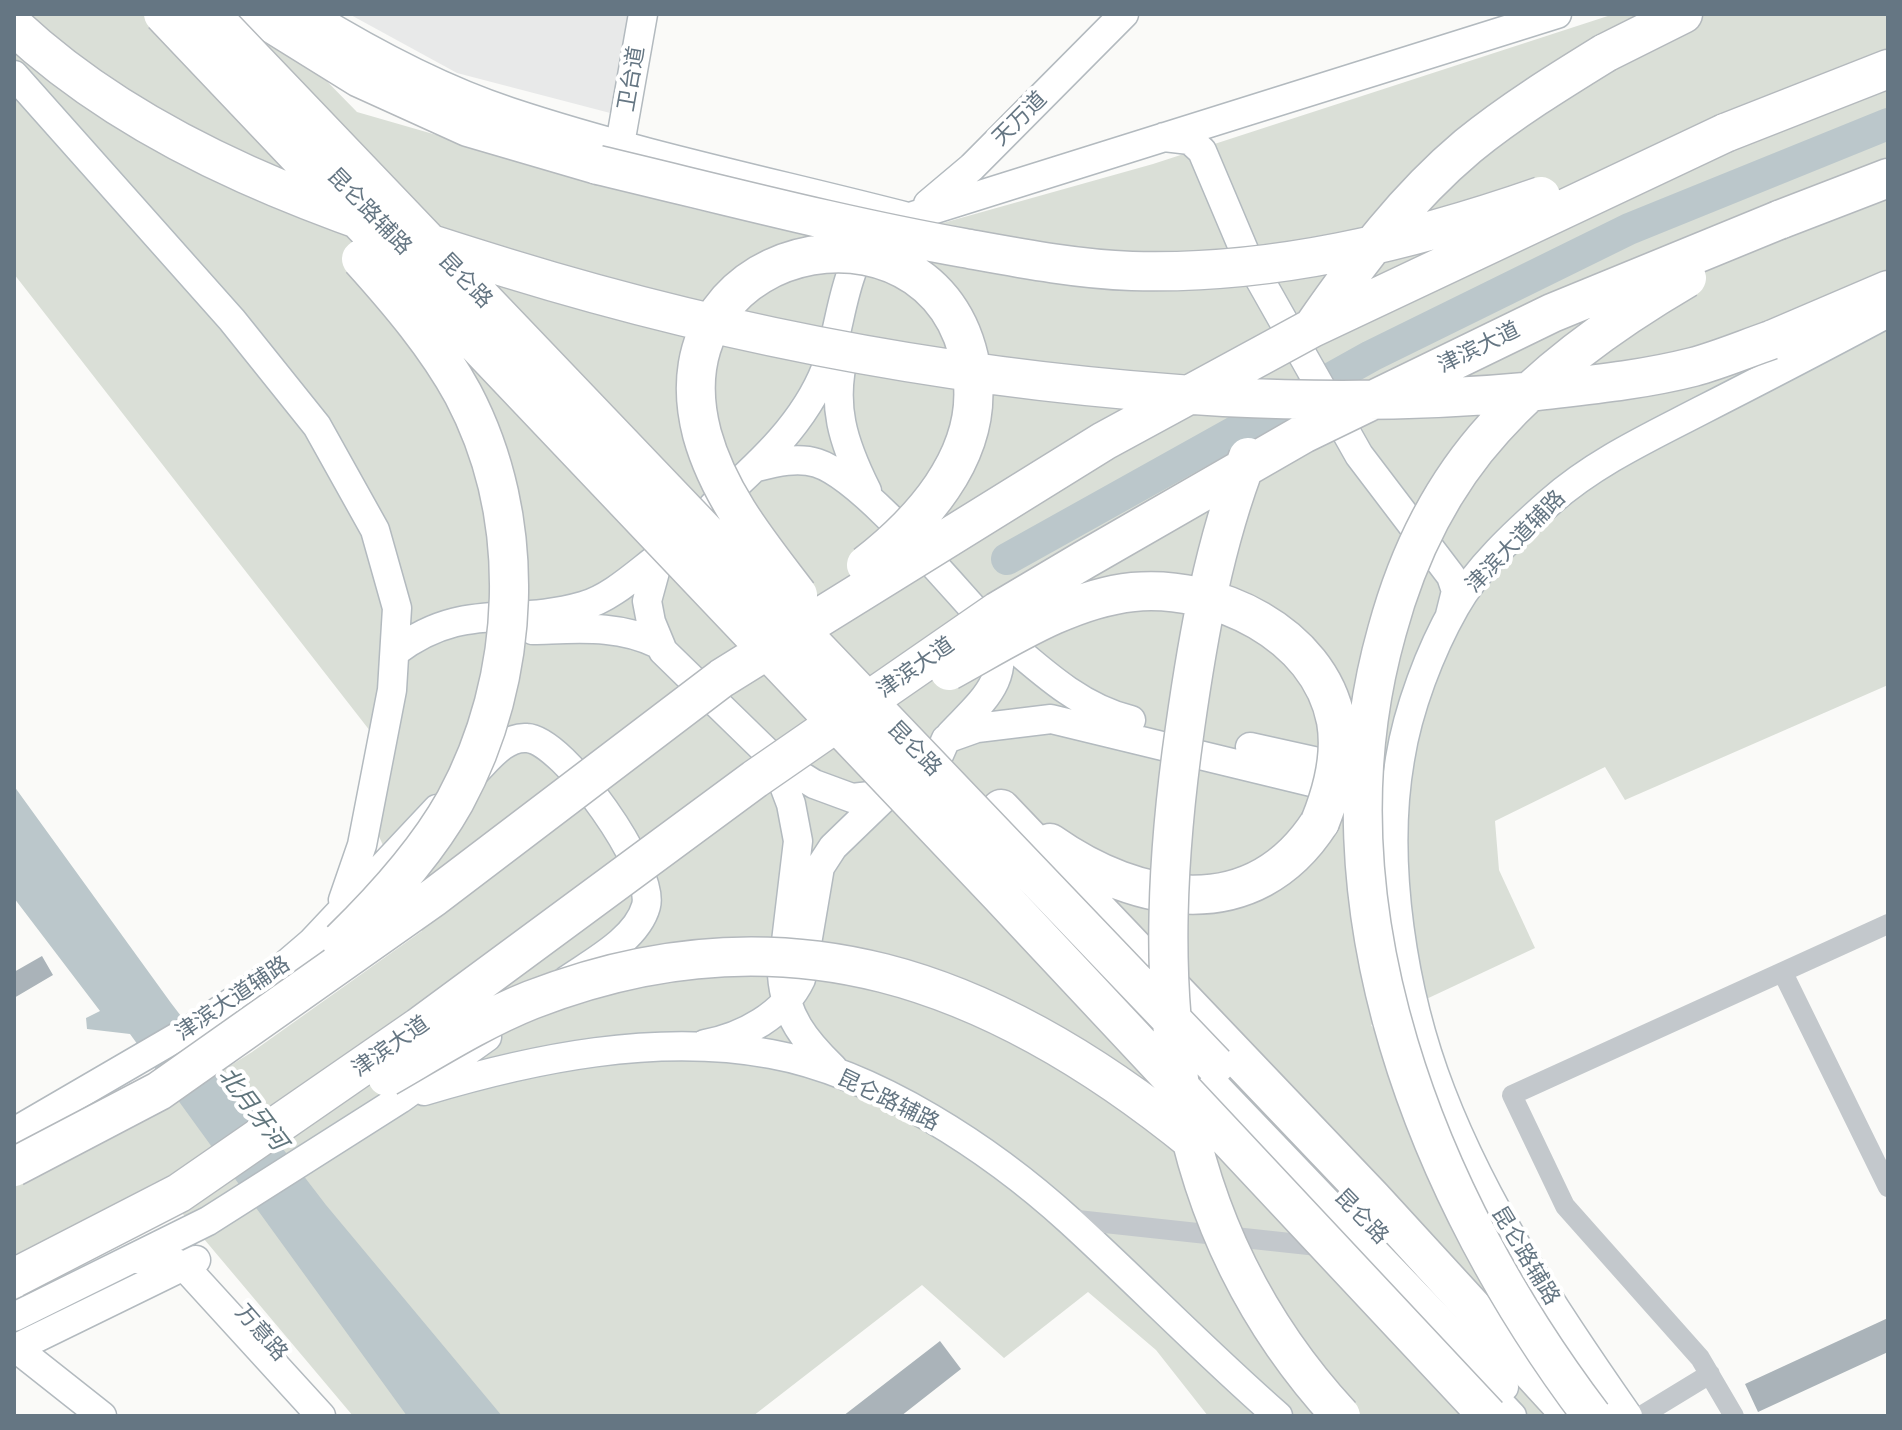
<!DOCTYPE html>
<html>
<head>
<meta charset="utf-8">
<style>
  body { margin:0 }
  #map { position:relative; width:1902px; height:1430px; overflow:hidden; background:#fafaf8; font-family:"Noto Sans",sans-serif }
  canvas { display:block }
  .frame { position:absolute; inset:0; border:16px solid #657683; pointer-events:none }
</style>
</head>
<body>
<div id="map">
<canvas width="1902" height="1430"></canvas>
<div class="frame"></div>
</div>
<script>
const c = document.querySelector('canvas').getContext('2d');
c.lineJoin = 'round';
function fillPath(path, color) {
  c.fillStyle = color;
  c.fill(path, 'evenodd');
}
function trace(path, color, width, dash) {
  c.strokeStyle = color;
  c.lineWidth = width;
  c.lineCap = dash ? 'butt' : 'round';
  c.setLineDash(dash || []);
  c.stroke(path);
}
function label(font, color, halo, rows, align = 'center') {
  c.font = font + ' "Noto Sans","Noto Sans SC",sans-serif';
  c.lineWidth = 8;
  c.setLineDash([]);
  c.textBaseline = 'middle';
  c.strokeStyle = halo;
  c.fillStyle = color;
  for (const [text, x, y, turn = 0] of rows) {
    c.save();
    c.translate(x, y);
    c.rotate((+turn || 0) * Math.PI / 180);
    c.textAlign = isNaN(turn) ? turn : align;
    if (halo) c.strokeText(text, 0, 0);
    c.fillText(text, 0, 0);
    c.restore();
  }
}
fillPath(new Path2D(`
  M349 14H633L614 114 457 73Z`), '#e8e9e9');
fillPath(new Path2D(`
  M14 14H261L357 112 693 209 861 246 1153 164 1614 14H1888V685L1625 800 1605 767 1495 821 1499 870 1535 948 1371 1025 1643 1416H1208L1156 1350 1088 1292 1004 1358 922 1285 753 1416H353L156 1182 58 1236 14 1255V1187L124 1132 252 1052 422 931 377 832 388 754 14 274Z`), '#dadfd7');
fillPath(new Path2D(`
  M14 786 171 1003 326 1205 502 1416H407L130 1034 87 1029 86 1018 100 1011 14 898Z`), '#bbc7cb');
trace(new Path2D(`
  M1007 559 1371 356 1629 229 1888 124`), '#bbc7cb', 32);
fillPath(new Path2D(`
  M42 956 53 975 14 998V972Z
  M1888 1318V1352L1758 1412 1745 1384Z
  M940 1341 961 1369 901 1416H843Z`), '#aab3b9');
const secondary = new Path2D(`
  M309 14C371 52 440 89 510 112 640 155 776 183 908 217
  M14 75 232 320 317 426 375 530 397 608 392 690 362 845 343 900
  M1164 137 1190 140 1202 151 1246 255 1359 455 1451 576 1456 591 1450 615
  M620 144 643 14
  M928 204 972 167 1124 14
  M845 351C830 404 843 443 867 491
  M757 467C776 462 798 457 817 463 864 478 954 589 991 628 1016 677 981 702 950 735
  M713 506C757 466 804 425 826 368 844 319 841 264 881 226L1557 14
  M663 524 659 557 647 601 651 622 663 651 774 759 814 784 852 798 898 793 914 796
  M991 628C1034 664 1076 707 1131 720
  M533 630C576 629 618 624 658 644
  M395 652C463 600 511 627 583 606 611 598 636 574 660 556
  M1250 747 1354 770
  M774 759 791 804 798 841 782 975C785 1016 805 1041 833 1068
  M472 775C487 761 504 736 527 738 564 740 656 871 646 906 637 939 593 962 567 980
  M936 786 935 764 946 739 977 728 1051 719 1348 791
  M705 1044C743 1037 784 1015 801 979L820 867 833 847 891 791
  M1187 1056 1504 1387
  M424 1091C534 1058 656 1033 771 1054 876 1073 992 1150 1070 1221 1140 1285 1206 1353 1278 1416
  M14 1132 203 1022 283 967 311 943 437 809
  M135 1259H165L184 1266 321 1416
  M14 1317 208 1221 400 1099 487 1037
  M16 1348 102 1416
  M14 1349 196 1260
  M1479 1381 1512 1416
  M1628 1416C1557 1314 1486 1209 1441 1092 1403 994 1382 863 1400 759 1408 709 1430 651 1455 607 1477 568 1516 532 1550 502 1594 463 1648 438 1700 411 1763 379 1826 346 1888 313`);
const highway = new Path2D(`
  M257 14 360 78 468 127 598 165
  M1605 53 1683 14
  M1725 133 1888 69
  M1779 220 1888 178
  M1771 340 1888 290
  M1001 809 1372 1198 1572 1416
  M1050 843C1138 905 1253 926 1320 822`);
trace(secondary, '#b3babf', 31);
trace(highway, '#b4b9bd', 41);
trace(new Path2D(`
  M1783 973 1888 1187
  M1068 1219 1327 1247
  M1641 1416 1710 1374
  M1734 1416 1700 1358 1565 1206 1512 1095 1888 924`), '#c3c8cc', 20);
trace(secondary, '#fff', 28);
trace(highway, '#fff', 38);
const highwayBridge = new Path2D(`
  M163 14 999 894 1488 1416
  M210 14 1215 1065
  M14 26C149 152 334 215 507 268 741 340 979 383 1224 397 1329 402 1433 401 1537 391 1589 385 1642 380 1693 367 1719 360 1745 349 1771 340
  M598 165C720 194 841 226 964 248 1019 258 1076 269 1132 271 1272 275 1409 242 1541 196
  M1313 327C1358 262 1406 198 1468 146 1511 111 1558 82 1605 53
  M1248 457C1214 544 1198 636 1185 728 1149 980 1159 1219 1341 1416
  M798 595C760 545 719 496 702 434 649 231 956 178 973 384 979 459 920 523 866 565
  M949 671C1006 640 1067 599 1133 592 1215 584 1319 633 1336 721 1342 756 1333 790 1320 822
  M341 941C383 900 426 853 455 801 522 678 529 519 463 394 437 346 398 300 361 259
  M387 1077C434 1050 481 1020 531 1000 785 901 994 979 1196 1144
  M14 1167 159 1091 434 897 722 678 1104 441 1312 328 1725 133
  M14 1278 179 1193 419 1027 755 779 998 611 1084 560 1303 434 1552 313 1779 220
  M1592 1416C1427 1198 1310 904 1387 631 1407 557 1442 485 1494 428 1548 367 1617 319 1687 278`);
trace(highwayBridge, '#b4b9bd', 41, []);
trace(highwayBridge, '#fff', 38);
label('22px', '#657683', '#fff', [
  ["卫台道",632,79,-80],
  ["天万道",1020,119,-45],
  ["昆仑路辅路",369,212,46],
  ["昆仑路",465,281,46],
  ["津滨大道",1479,348,-26],
  ["津滨大道辅路",1516,542,-46],
  ["津滨大道",916,668,-35],
  ["昆仑路",914,749,46],
  ["津滨大道辅路",233,999,-34],
  ["津滨大道",391,1047,-35],
  ["昆仑路辅路",888,1101,26],
  ["昆仑路",1361,1217,46],
  ["昆仑路辅路",1525,1256,59],
  ["万意路",261,1333,49]
]);
label('italic 24px', '#60757c', '#fff', [
  ["北月牙河",252,1109,53]
]);
</script>
</body>
</html>
